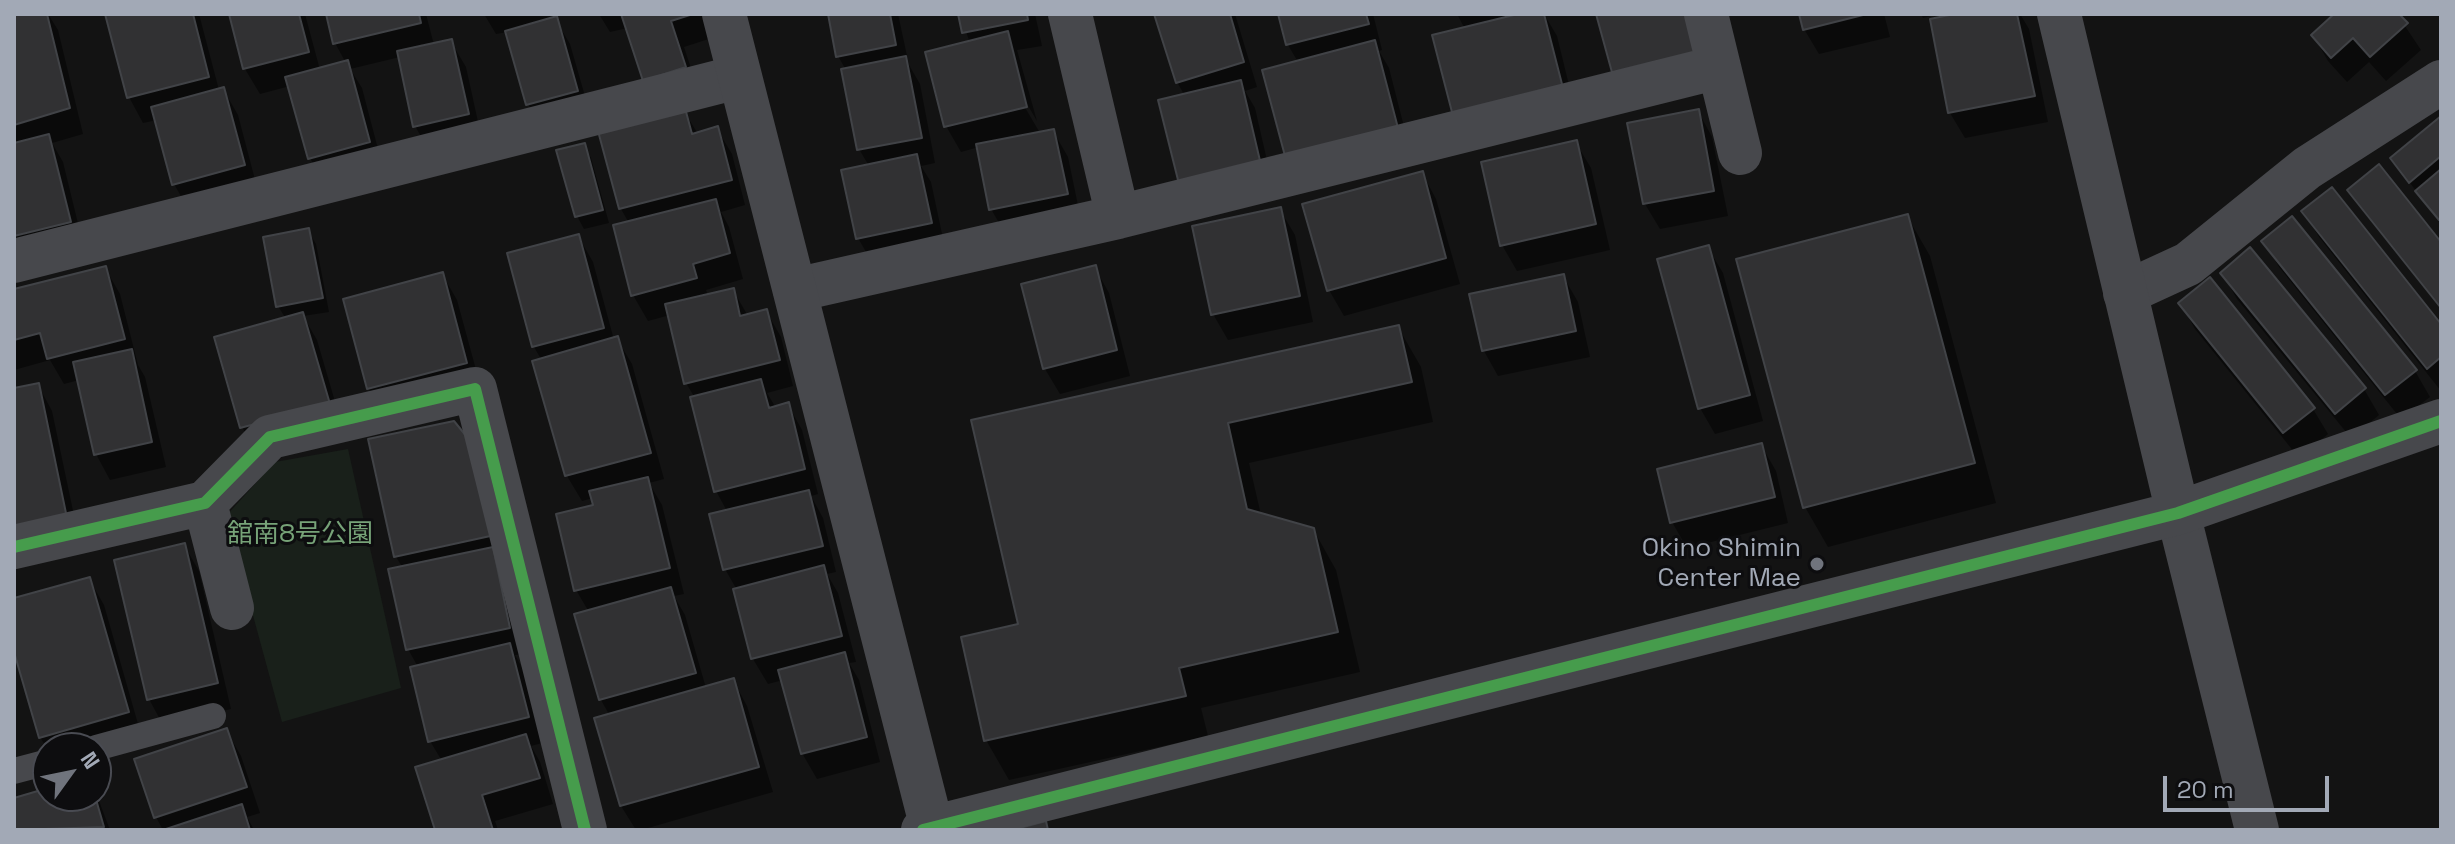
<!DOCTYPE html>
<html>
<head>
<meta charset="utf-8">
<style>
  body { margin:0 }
  #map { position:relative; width:2455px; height:844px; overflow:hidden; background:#131313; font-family:"Space Grotesk",sans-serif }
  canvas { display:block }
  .frame { position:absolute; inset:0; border:16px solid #a2a9b6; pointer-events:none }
  .north { position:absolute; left:32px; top:732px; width:80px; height:80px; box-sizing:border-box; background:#0d0d0f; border:2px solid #494b52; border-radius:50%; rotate:57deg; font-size:22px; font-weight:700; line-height:32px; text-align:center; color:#a2a9b6 }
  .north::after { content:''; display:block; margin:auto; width:28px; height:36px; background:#70747d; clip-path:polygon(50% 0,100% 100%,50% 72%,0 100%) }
  .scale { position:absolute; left:2163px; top:776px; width:166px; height:36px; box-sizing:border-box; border:4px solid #a2a9b6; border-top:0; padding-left:10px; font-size:24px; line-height:28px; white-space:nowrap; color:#a2a9b6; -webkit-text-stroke:6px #0d0d0f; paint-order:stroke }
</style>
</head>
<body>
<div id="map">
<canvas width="2455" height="844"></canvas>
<div class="frame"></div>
<div class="north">N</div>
<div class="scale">20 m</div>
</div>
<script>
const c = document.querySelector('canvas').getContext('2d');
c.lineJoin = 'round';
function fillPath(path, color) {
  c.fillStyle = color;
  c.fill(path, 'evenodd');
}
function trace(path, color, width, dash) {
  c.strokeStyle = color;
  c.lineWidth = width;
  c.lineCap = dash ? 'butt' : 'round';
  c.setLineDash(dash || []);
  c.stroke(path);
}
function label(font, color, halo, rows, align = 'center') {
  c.font = font + ' "Space Grotesk","Noto Sans JP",sans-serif';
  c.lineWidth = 6;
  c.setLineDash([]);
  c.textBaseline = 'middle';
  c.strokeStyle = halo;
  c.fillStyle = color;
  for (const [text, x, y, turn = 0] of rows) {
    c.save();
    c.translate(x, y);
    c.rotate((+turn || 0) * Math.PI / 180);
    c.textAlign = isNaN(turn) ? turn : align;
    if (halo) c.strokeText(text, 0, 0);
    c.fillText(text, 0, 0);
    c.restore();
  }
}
fillPath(new Path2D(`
  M348 449 401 688 282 722 226 516 275 462Z`), '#19201a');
fillPath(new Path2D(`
  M14 14H48L58 30 83 134 52 143 63 162 84 248 14 263Z
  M107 14H199L219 90 223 89 238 115 258 191 189 210 174 184 157 120 143 123 129 97Z
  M231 14H305L320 70 346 63 335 43 328 14H426L434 45 451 42 466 67 482 140 430 152 415 126 400 57 350 69 362 88 383 168 324 184 310 158 290 86 260 94 245 69Z
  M484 14H552L570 44 591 117 543 130 528 104 508 32 496 34Z
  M599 14H715L721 35 684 47 699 93 628 28 610 32Z
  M830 14H898L909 65 920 84 935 163 921 166 931 182 945 248 873 264 858 238 869 166 859 149 846 70 838 56Z
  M960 14H1035L1042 46 1017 50 1037 121 1023 97 1020 99 1040 133 1053 131 1068 157 1081 220 1006 235 991 209 979 147 961 152 946 126 970 43Z
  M1156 14H1235L1257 87 1245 91 1255 108 1274 191 1185 96 1177 82Z
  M1280 14H1373L1382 50 1379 51 1389 68 1411 154 1298 62 1288 45Z
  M1457 14H1544L1557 36 1576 114 1465 29Z
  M1801 14H1884L1890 37 1819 54 1804 29Z
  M1921 14H1939L1923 18Z
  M1964 14H2020L2029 29 2048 122 1965 138 1950 113Z
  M2337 14H2397L2421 50 2386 81 2369 62 2347 82 2328 61 2313 35Z
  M684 111 698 134 717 129 732 154 745 205 721 212 729 227 743 279 706 290 708 296 733 290 748 316 766 311 781 337 793 386 767 393 776 408 788 405 802 430 818 494 811 496 823 518 836 572 827 574 838 593 856 662 849 663 859 680 880 762 817 779 802 753 783 680 768 684 753 659 737 590 725 569 727 511 716 491 695 398 686 383 670 315 648 321 633 295 629 223 621 209 601 133Z
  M1698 111 1712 137 1728 216 1660 229 1645 204Z
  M2441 119V224L2392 159Z
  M1576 143 1591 168 1610 250 1517 271 1502 245Z
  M584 145 591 158 609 223 584 229 577 216Z
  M1422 173 1436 199 1460 284 1344 316 1329 290Z
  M2350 191 2441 246V308L2357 204Z
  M1280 210 1295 235 1313 322 1228 340 1213 314Z
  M2304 212 2441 328V391L2319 237Z
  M1907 216 1930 256 1996 503 1828 547 1805 507Z
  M308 231 316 244 329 312 303 316 317 340 343 429 257 453 242 427 286 319 278 306Z
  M578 236 593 262 614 340 617 339 632 364 664 479 649 483 662 505 684 594 674 596 685 615 706 688 733 680 747 706 773 792 641 830H636L621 806 597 720 610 716 601 700 576 616 589 612 576 590 595 507 593 498 582 501 567 476 535 362 541 359 534 347 509 254Z
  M2264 241 2415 371 2430 397 2401 419 2279 267Z
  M1708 248 1723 273 1763 421 1715 434 1700 408Z
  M105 268 120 294 138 365 145 377 166 467 110 480 96 454 79 380 64 384 50 360 14 370V291Z
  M1095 268 1109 293 1130 376 1060 394 1045 369 1024 286Z
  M2222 273 2364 389 2379 415 2351 438 2237 299Z
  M442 274 457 300 481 388 384 414 369 389 345 300Z
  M1563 276 1578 302 1590 357 1498 376 1484 351Z
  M2181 304 2313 409 2328 434 2299 458 2195 329Z
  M1398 327 1421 367 1433 422 1249 463 1261 515 1313 529 1336 570 1360 672 1201 708 1208 736 1009 780 986 740 1020 625 974 422Z
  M38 385 52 411 80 544 14 557V390Z
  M1761 445 1776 471 1788 523 1687 548 1672 522Z
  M474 449 524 654 515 655 524 671 542 743 531 746 540 762 553 804 495 821 498 830H437L442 761 430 741 418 667 408 649 403 568 396 557Z
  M184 545 199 571 231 709 163 725 149 699Z
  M89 579 104 605 142 738 96 748 48 750 40 737 14 645V600Z
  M226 730 241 756 260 813 247 817 254 830H163L156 817Z
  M48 790V796H96V793L110 830H14V800Z`), '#0007');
const building = new Path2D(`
  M14 14H47L70 108 14 125Z
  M105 14H193L209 77 127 98Z
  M229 14H299L309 52 243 69Z
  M326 14H419L421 23 333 44Z
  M621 14H693L671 21 686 67 643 81Z
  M828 14H890L896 45 836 57Z
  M958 14H1027L1028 20 962 33Z
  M1154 14H1230L1244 62 1176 83Z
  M1278 14H1366L1369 24 1286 45Z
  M1518 14H1544L1563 88 1453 116 1432 35Z
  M1596 14H1691L1701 52 1613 76Z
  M1799 14H1867L1803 30Z
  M1954 14H2017L2035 96 1948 113 1930 19Z
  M2334 14H2399L2408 23 2370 57 2353 38 2331 58 2311 35Z
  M557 16 578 91 526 105 505 31Z
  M1008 31 1027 107 944 127 925 52Z
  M452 39 469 114 413 127 397 51Z
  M1375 40 1398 128 1285 156 1262 70Z
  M906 56 922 138 857 150 841 69Z
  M348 60 370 142 308 159 285 77Z
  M1241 80 1261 165 1179 184 1158 100Z
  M224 87 245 165 172 185 151 107Z
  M685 108 692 134 718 126 732 180 619 209 598 131Z
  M1699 109 1714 191 1643 204 1627 123Z
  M2441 116V156L2409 183 2390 158Z
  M1054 129 1068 194 989 210 976 144Z
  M49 134 71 222 14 236V143Z
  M1577 140 1596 224 1500 246 1481 162Z
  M585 143 603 210 575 217 556 150Z
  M917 154 932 223 856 239 841 170Z
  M2379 164 2441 242V308L2347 190Z
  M2441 169V219L2439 220 2415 191Z
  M1423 171 1446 258 1327 291 1302 204Z
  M2332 187 2441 324V357L2427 369 2301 211Z
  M716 199 730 253 693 264 697 278 631 296 613 225Z
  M1281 207 1300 296 1211 315 1192 226Z
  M1908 214 1975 463 1803 508 1736 259Z
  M2292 216 2417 370 2385 395 2261 241Z
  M309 228 323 298 276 307 263 237Z
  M579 234 604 328 532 347 507 253Z
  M1709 245 1750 395 1698 409 1657 259Z
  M2250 247 2366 388 2335 414 2220 273Z
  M1096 265 1117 350 1043 369 1021 284Z
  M106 266 125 339 47 359 40 333 14 340V289Z
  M443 272 467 363 367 389 343 299Z
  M1564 274 1576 331 1482 351 1469 294Z
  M2210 277 2315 408 2283 433 2178 303Z
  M734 288 740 316 767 309 780 360 684 384 665 304Z
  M303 312 330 404 240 428 214 337Z
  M1399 325 1412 382 1228 423 1247 509 1314 528 1338 632 1179 668 1186 696 984 741 961 637 1018 624 971 420Z
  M618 336 651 453 565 476 532 361Z
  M132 349 152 442 94 455 73 362Z
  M761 379 769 408 789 402 805 469 714 492 690 397Z
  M39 383 67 518 14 529V388Z
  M454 421 476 448 495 535 394 557 368 439Z
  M1762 443 1775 497 1670 523 1657 469Z
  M648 477 670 568 574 591 556 514 593 505 589 491Z
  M809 490 823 546 723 570 709 514Z
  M185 543 218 683 147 700 114 560Z
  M493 547 510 628 406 650 388 569Z
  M824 565 842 636 751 659 733 589Z
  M90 577 129 712 39 738 14 652V598Z
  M671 587 696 673 599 700 574 614Z
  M510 643 529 717 428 742 410 667Z
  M845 652 867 737 801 754 778 670Z
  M734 678 759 767 620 806 594 718Z
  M227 728 247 787 154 818 134 759Z
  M526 734 540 778 482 795 493 830H435L415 767Z
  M48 788V796H95L104 827 14 830V798Z
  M242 804 250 830H163Z
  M1046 821 1048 830H1012Z`);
fillPath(building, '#313133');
trace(building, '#414347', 2);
trace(new Path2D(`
  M96 748 213 716
  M14 771 48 762`), '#47484c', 26);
trace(new Path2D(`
  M1070 14 1118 217
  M1706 14 1740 153
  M14 261 738 77
  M795 290 1118 217 1719 67
  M2125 293 2188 264 2307 168 2441 82
  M205 503 232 608
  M2178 513 2257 830
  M14 547 205 503 270 437 475 389 585 830`), '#47484c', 44);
trace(new Path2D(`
  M724 14 932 828
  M2059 14 2178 513
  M923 830 2178 513 2441 421`), '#47484c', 44);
trace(new Path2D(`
  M14 547 205 503 270 437 475 389 585 830
  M923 830 2178 513 2441 421`), '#469c4c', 12);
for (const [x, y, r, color] of [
  [1817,564,8,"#70747d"]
]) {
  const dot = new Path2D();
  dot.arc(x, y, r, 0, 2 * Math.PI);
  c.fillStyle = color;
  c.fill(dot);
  trace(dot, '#0d0d0f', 3);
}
label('26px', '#77a378', '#0d0d0f', [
  ["舘南8号公園",300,535]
]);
label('26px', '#a2a9b6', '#0d0d0f', [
  ["Okino Shimin",1801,549],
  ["Center Mae",1801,579]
], 'right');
</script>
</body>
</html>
